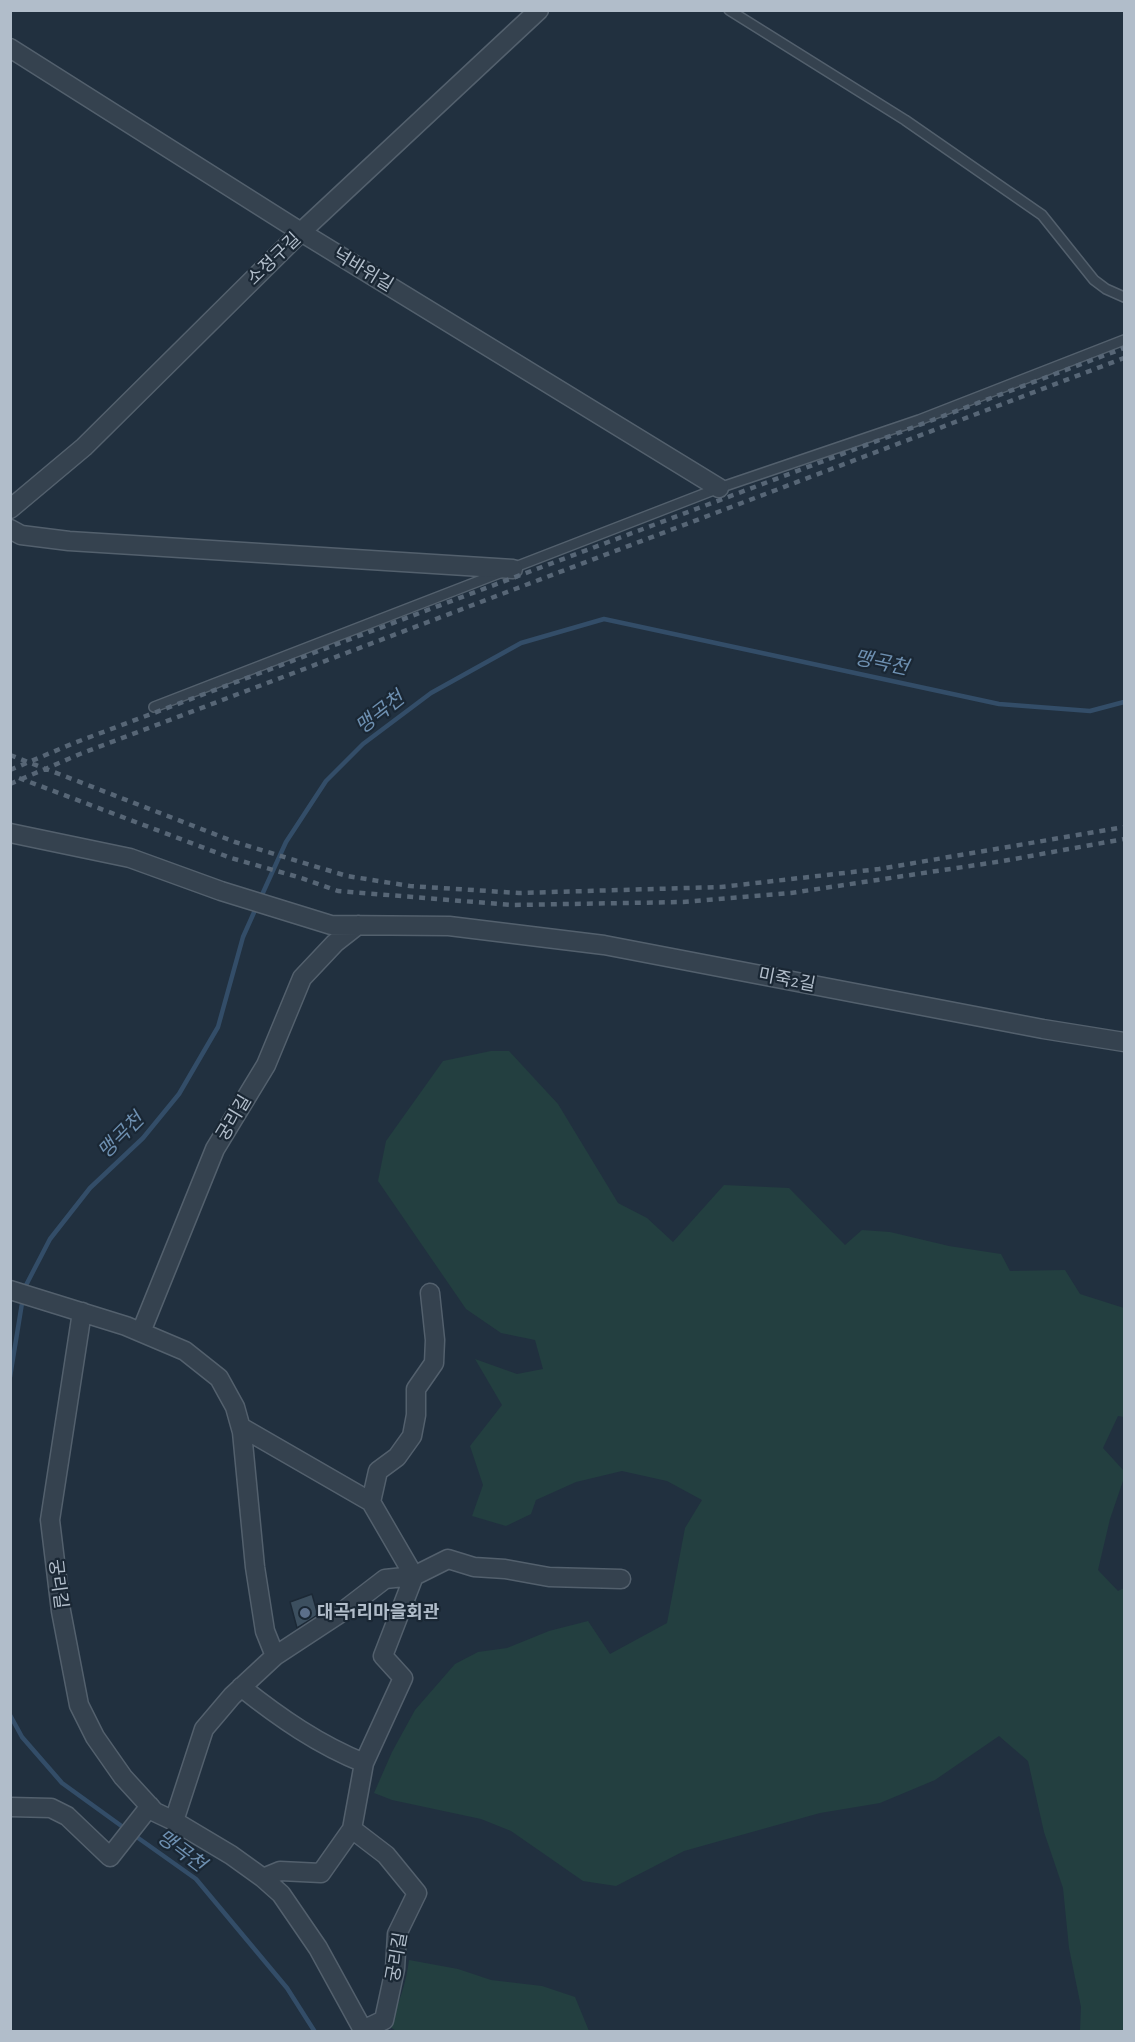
<!DOCTYPE html>
<html>
<head>
<meta charset="utf-8">
<style>
  body { margin:0 }
  #map { position:relative; width:1135px; height:2042px; overflow:hidden; background:#21303f; font-family:"Alegreya Sans",sans-serif }
  canvas { display:block }
  .frame { position:absolute; inset:0; border:12px solid #b1bdca; pointer-events:none }
</style>
</head>
<body>
<div id="map">
<canvas width="1135" height="2042"></canvas>
<div class="frame"></div>
</div>
<script>
const c = document.querySelector('canvas').getContext('2d');
c.lineJoin = 'round';
function fillPath(path, color) {
  c.fillStyle = color;
  c.fill(path, 'evenodd');
}
function trace(path, color, width, dash) {
  c.strokeStyle = color;
  c.lineWidth = width;
  c.lineCap = dash ? 'butt' : 'round';
  c.setLineDash(dash || []);
  c.stroke(path);
}
function label(font, color, halo, rows, align = 'center') {
  c.font = font + ' "Alegreya Sans","Noto Sans KR",sans-serif';
  c.lineWidth = 4.5;
  c.setLineDash([]);
  c.textBaseline = 'middle';
  c.strokeStyle = halo;
  c.fillStyle = color;
  for (const [text, x, y, turn = 0] of rows) {
    c.save();
    c.translate(x, y);
    c.rotate((+turn || 0) * Math.PI / 180);
    c.textAlign = isNaN(turn) ? turn : align;
    if (halo) c.strokeText(text, 0, 0);
    c.fillText(text, 0, 0);
    c.restore();
  }
}
fillPath(new Path2D(`
  M491 1051H509L558 1104 618 1203 647 1218 673 1242 724 1185 789 1188 845 1245 862 1230 890 1232 949 1246 1001 1254 1010 1271 1065 1270 1080 1294 1124 1308V1417L1118 1416 1103 1448 1124 1471V1478L1110 1519 1098 1570 1118 1591 1124 1588V2031H1080L1081 2007 1069 1948 1063 1888 1044 1832 1028 1761 999 1736 935 1780 880 1803 820 1813 684 1851 616 1886 583 1881 511 1831 481 1819 392 1800 374 1793 392 1752 415 1710 455 1664 478 1652 507 1648 549 1631 588 1621 610 1654 667 1623 685 1528 702 1500 667 1481 622 1471 576 1482 536 1500 531 1514 506 1526 472 1516 483 1485 470 1446 502 1405 475 1359 517 1374 543 1369 535 1340 501 1333 466 1309 378 1181 386 1141 443 1061Z
  M409 1960 458 1969 491 1980 542 1986 575 1997 589 2031 397 2032 388 2025C399 2004 406 1984 409 1960Z`), '#233f40');
trace(new Path2D(`
  M261 897 286 842 326 781 363 744 431 693 521 643 604 619 999 704 1090 711 1124 702
  M24 1289 50 1239 90 1188 143 1138 179 1094 218 1027 243 937 256 908
  M10 1377 23 1297
  M10 1715 22 1737 62 1783 127 1830
  M134 1835 196 1879 287 1988 315 2032`), '#334d68', 4.5);
const building = new Path2D(`
  M312 1594 318 1615 297 1628 290 1602Z`);
fillPath(building, '#3c4f5f');
trace(building, '#1c2936', 1.5);
const service = new Path2D(`
  M729 10 905 120 1042 215 1094 280 1106 289 1124 297
  M154 707 719 488 919 420 1124 340`);
const minor = new Path2D(`
  M10 48 301 232 719 488
  M10 509 84 447 301 232 539 10
  M10 529 21 535 69 541 513 569
  M10 833 130 858 221 891 331 925 449 926 604 945 1043 1029 1124 1042
  M10 1290 126 1326 185 1351 219 1378 235 1407 242 1432 255 1567 265 1631 275 1656
  M82 1312 50 1520 61 1611 79 1705 95 1737 123 1777 155 1812 174 1821 204 1729 232 1696 275 1656 342 1612 385 1579 414 1576 448 1559 474 1567 505 1569 549 1577 621 1579
  M141 1332 215 1149 266 1065 302 978 335 943 358 925
  M371 1502 378 1471 397 1457 412 1436 416 1415V1389L434 1363 435 1340 430 1293
  M241 1687C280 1718 319 1745 364 1763
  M10 1807 51 1808 67 1816 110 1857 150 1806
  M174 1821 231 1855 263 1878 280 1871 321 1873 352 1829 364 1763 403 1678 383 1656 414 1576 371 1502 241 1427
  M263 1878 281 1894 318 1948 363 2030 384 2020 395 1969 397 1934 417 1893 386 1855 352 1829`);
trace(service, '#53606d', 12);
trace(minor, '#53606d', 21);
trace(service, '#35424f', 9);
trace(minor, '#35424f', 18);
trace(new Path2D(`
  M10 755 235 842 347 876 410 886 519 893 721 887 879 869 1124 827
  M10 770 74 743 1124 348
  M19 778 231 858 298 877 338 891 512 905 683 902 791 893 1003 861 1124 839
  M10 784 80 754 1124 358`), '#576676', 4.5, [6, 6]);
for (const [x, y, r, color] of [
  [305,1613,6,"#5c6f8a"]
]) {
  const dot = new Path2D();
  dot.arc(x, y, r, 0, 2 * Math.PI);
  c.fillStyle = color;
  c.fill(dot);
  trace(dot, '#1a2734', 2);
}
label('18px', '#b1bdca', '#1a2734', [
  ["소정구길",274,259,-44],
  ["넉바위길",363,270,31],
  ["미죽2길",787,980,11],
  ["궁리길",234,1118,-59],
  ["궁리길",58,1584,83],
  ["궁리길",397,1957,-80]
]);
label('bold 18px', '#b1bdca', '#1a2734', [
  ["대곡1리마을회관",317,1613]
], 'left');
label('italic 20px', '#6e90b1', '#1a2734', [
  ["맹곡천",881,663,12],
  ["맹곡천",380,713,-38],
  ["맹곡천",121,1136,-45],
  ["맹곡천",181,1851,37]
]);
</script>
</body>
</html>
